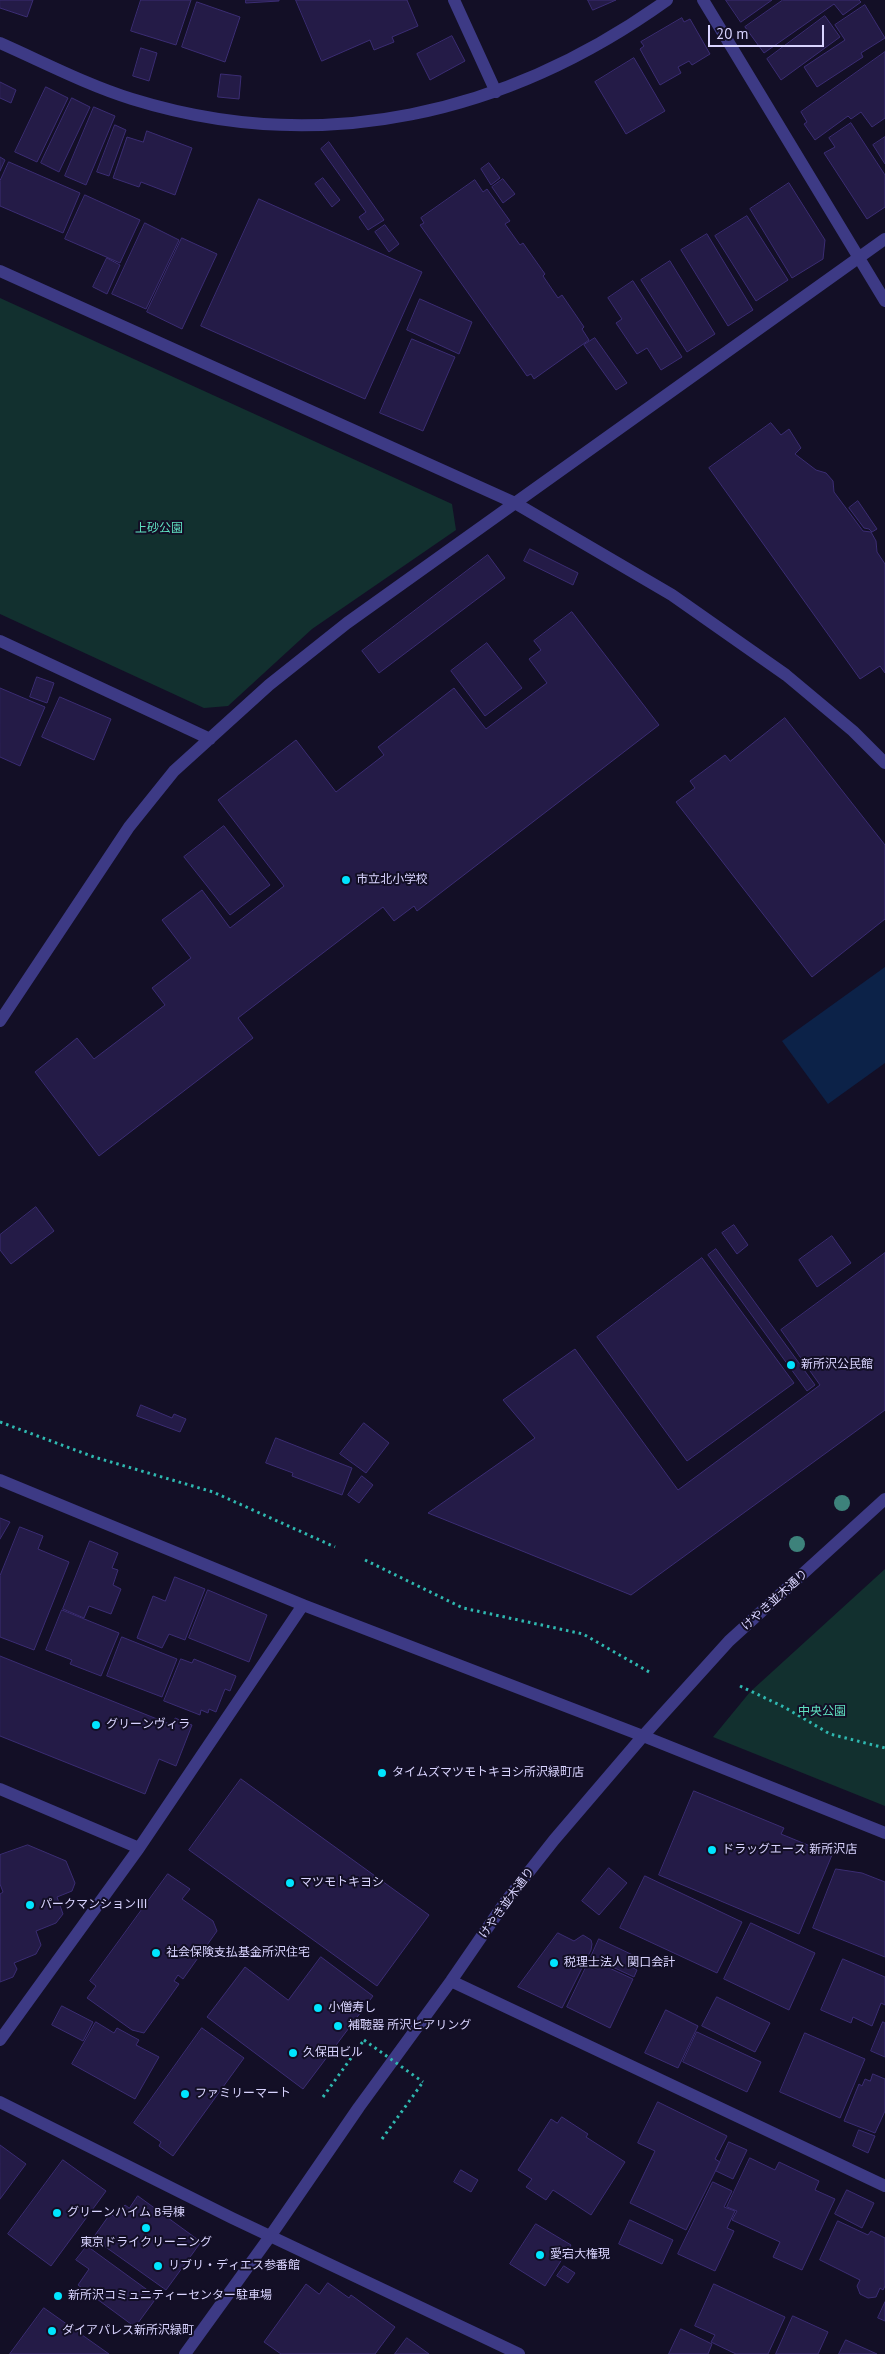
<!DOCTYPE html>
<html>
<head>
<meta charset="utf-8">
<style>
  body { margin:0 }
  #map { position:relative; width:885px; height:2354px; overflow:hidden; background:#130f26; font-family:"PT Sans",sans-serif }
  canvas { display:block }
  .scale { position:absolute; left:708px; top:25px; width:116px; height:22px; box-sizing:border-box; border:2px solid #d9d4ff; border-top:0; padding-left:6px; font-size:15px; line-height:18px; white-space:nowrap; color:#d9d4ff; -webkit-text-stroke:4px #130f26; paint-order:stroke }
</style>
</head>
<body>
<div id="map">
<canvas width="885" height="2354"></canvas>
<div class="scale">20 m</div>
</div>
<script>
const c = document.querySelector('canvas').getContext('2d');
c.lineJoin = 'round';
function fillPath(path, color) {
  c.fillStyle = color;
  c.fill(path, 'evenodd');
}
function trace(path, color, width, dash) {
  c.strokeStyle = color;
  c.lineWidth = width;
  c.lineCap = dash ? 'butt' : 'round';
  c.setLineDash(dash || []);
  c.stroke(path);
}
function label(font, color, halo, rows, align = 'center') {
  c.font = font + ' "PT Sans","Noto Sans JP",sans-serif';
  c.lineWidth = 4;
  c.setLineDash([]);
  c.textBaseline = 'middle';
  c.strokeStyle = halo;
  c.fillStyle = color;
  for (const [text, x, y, turn = 0] of rows) {
    c.save();
    c.translate(x, y);
    c.rotate((+turn || 0) * Math.PI / 180);
    c.textAlign = isNaN(turn) ? turn : align;
    if (halo) c.strokeText(text, 0, 0);
    c.fillText(text, 0, 0);
    c.restore();
  }
}
fillPath(new Path2D(`
  M0 298 452 504 456 530 312 629 228 706 204 708 0 614Z
  M885 1569V1806L713 1737 750 1692Z`), '#12302f');
fillPath(new Path2D(`
  M885 967V1063L828 1104 782 1041Z`), '#0c2248');
const building = new Path2D(`
  M0 0H33L27 17 0 8Z
  M141 0H191L176 45 131 31Z
  M246 0H279V1L246 3Z
  M296 0H407L418 26 392 37 394 42 374 50 370 40 322 61Z
  M588 0H616L593 10Z
  M726 0H772L741 22Z
  M783 0H859L861 2 843 15 834 4 764 53 745 27Z
  M197 2 240 17 225 62 182 47Z
  M865 5 885 38 861 53 863 57 817 87 804 67 845 40 835 25Z
  M825 16 840 37 781 80 767 59Z
  M682 18 684 22 690 19 710 54 692 65 689 61 678 67 681 73 660 85 640 49 644 46 641 42Z
  M452 36 465 61 430 80 417 54Z
  M141 48 157 53 149 81 133 76Z
  M885 52V118L872 127 861 112 851 119 848 116 815 140 804 124 807 122 801 112Z
  M634 58 665 111 626 134 595 82Z
  M221 74 241 76 239 99 218 97Z
  M0 82 16 90 11 103 0 98Z
  M46 87 68 98 37 162 15 152Z
  M72 98 90 107 59 172 41 163Z
  M94 107 115 116 86 185 65 176Z
  M851 123 885 175V207L867 219 824 153 835 147 829 138Z
  M115 125 126 130 109 176 97 172Z
  M147 131 192 148 175 195 141 182 139 187 113 178 127 137 143 142Z
  M885 137V164L873 145Z
  M329 142 384 220 368 230 359 217 366 212 321 149Z
  M0 157 5 160 0 171Z
  M9 162 80 193 63 233 0 206V181Z
  M489 163 500 178 491 185 481 169Z
  M323 178 340 200 332 207 315 184Z
  M503 179 515 194 503 203 492 187Z
  M475 180 483 192 487 189 510 221 505 224 520 245 523 243 545 274 543 276 558 298 562 295 584 327 582 329 589 340 534 379 531 374 527 376 420 225 424 223 421 218Z
  M789 183 825 240 823 259 792 278 750 209Z
  M85 195 140 220 120 263 65 239Z
  M259 199 422 272 365 399 201 326Z
  M747 216 788 280 756 301 715 236Z
  M145 223 179 240 146 309 112 294Z
  M385 225 399 244 389 252 375 232Z
  M707 234 753 310 728 326 681 250Z
  M182 238 217 254 182 329 147 312Z
  M107 258 120 265 107 294 93 287Z
  M670 261 715 334 687 352 641 280Z
  M633 281 682 357 661 370 647 348 637 354 616 323 622 319 608 298Z
  M420 299 472 322 459 354 407 330Z
  M595 338 627 383 616 390 584 345Z
  M412 339 455 357 423 431 380 413Z
  M771 423 781 435 789 429 801 448 795 454 816 470 826 473 833 481 834 492 863 531 871 532 876 541 877 552 885 564V673L880 666 860 679 709 468Z
  M858 501 877 529 872 532 869 529 864 528 849 508Z
  M530 549 578 573 573 585 524 561Z
  M488 555 505 578 379 673 362 651Z
  M572 612 659 725 417 911 414 906 394 921 383 907 238 1018 253 1038 99 1156 35 1072 77 1038 94 1059 165 1005 152 988 191 958 162 920 202 890 230 928 284 886 218 800 296 740 336 792 384 755 378 747 454 688 486 729 547 683 529 659 541 650 534 641Z
  M487 643 522 688 485 716 451 671Z
  M37 677 54 683 47 703 30 697Z
  M0 688 45 707 20 766 0 757Z
  M60 697 111 719 94 760 42 737Z
  M785 718 885 845V919L812 977 676 802 695 788 690 781 725 755 730 761Z
  M224 826 270 885 230 915 184 857Z
  M36 1207 54 1231 11 1264 0 1250V1235Z
  M734 1225 748 1245 737 1254 722 1233Z
  M832 1236 851 1263 817 1287 799 1260Z
  M716 1249 815 1385 807 1391 708 1255Z
  M885 1253V1410L631 1595 428 1513 535 1438 503 1400 575 1349 678 1490 820 1385 781 1330Z
  M702 1258 794 1383 687 1461 597 1337Z
  M141 1405 172 1418 174 1414 186 1419 180 1432 137 1416Z
  M364 1423 389 1443 366 1473 340 1454Z
  M276 1438 352 1468 342 1495 292 1476 293 1473 266 1463Z
  M362 1476 373 1485 359 1503 348 1495Z
  M0 1518 10 1522 0 1539Z
  M20 1527 43 1536 38 1549 69 1562 34 1650 0 1637V1576Z
  M90 1541 118 1553 112 1568 118 1570 113 1585 121 1589 111 1614 89 1606 84 1618 63 1609Z
  M175 1577 205 1589 185 1640 169 1634 162 1648 137 1638 153 1596 165 1601Z
  M208 1590 267 1615 249 1662 189 1638Z
  M62 1610 119 1633 101 1676 70 1664 72 1660 46 1650Z
  M122 1637 177 1659 162 1697 107 1676Z
  M0 1656 172 1725 175 1718 192 1725 176 1766 159 1759 145 1794 0 1736Z
  M181 1659 192 1663 194 1659 236 1676 230 1691 225 1689 216 1712 209 1709 208 1713 201 1710 200 1715 164 1701Z
  M241 1779 429 1915 377 1986 189 1850Z
  M694 1791 784 1828 781 1834 832 1855 799 1934 659 1875Z
  M28 1845 66 1861 75 1883 72 1891 57 1897 63 1914 56 1923 36 1931 41 1945 36 1954 14 1963 17 1969 13 1977 0 1982V1894L3 1892 0 1884V1855Z
  M609 1868 627 1883 599 1915 582 1901Z
  M836 1869 862 1873 885 1882V1957L813 1928Z
  M168 1874 190 1889 182 1899 213 1921 217 1931 183 1979 178 1975 174 1981 179 1984 144 2033 132 2030 87 1998 96 1986 90 1981Z
  M645 1876 742 1922 717 1973 620 1928Z
  M751 1923 815 1953 789 2010 724 1979Z
  M558 1933 574 1941 583 1935 591 1940 592 1944 591 1950 562 2008 518 1987Z
  M599 1939 637 1957 632 1967 637 1970 634 1977 591 1957Z
  M321 1957 373 1996 303 2089 207 2017 245 1967 288 2000Z
  M590 1959 633 1979 610 2028 567 2007Z
  M843 1959 885 1977V2005L881 2003 872 2026 853 2017 851 2023 821 2010Z
  M717 1997 770 2023 755 2052 702 2026Z
  M62 2006 93 2022 83 2041 52 2025Z
  M666 2010 698 2026 678 2068 645 2053Z
  M96 2022 114 2033 117 2028 139 2040 136 2045 159 2057 135 2099 72 2064Z
  M883 2022 885 2023V2057L871 2051Z
  M202 2028 244 2058 173 2156 159 2146 161 2142 134 2123Z
  M697 2032 761 2062 747 2092 683 2062Z
  M805 2033 865 2059 840 2118 780 2092Z
  M873 2074 885 2079V2111L875 2133 844 2121 859 2084 862 2086 865 2079 870 2081Z
  M658 2102 727 2136 715 2159 720 2162 686 2230 630 2203 655 2151 638 2143Z
  M562 2117 588 2134 586 2137 625 2162 591 2215 553 2190 546 2200 526 2187 532 2179 518 2170 551 2119 557 2123Z
  M859 2130 875 2136 868 2153 853 2146Z
  M729 2142 747 2150 733 2179 716 2171Z
  M0 2145 26 2164 0 2199Z
  M750 2158 775 2170 779 2162 819 2181 815 2190 835 2199 802 2270 773 2257 780 2242 732 2220 737 2211 727 2207Z
  M63 2160 106 2191 51 2266 8 2234Z
  M461 2170 478 2180 471 2192 454 2182Z
  M713 2182 732 2191 724 2207 735 2211 727 2228 734 2231 715 2271 678 2254Z
  M847 2190 874 2203 862 2228 835 2214Z
  M138 2196 201 2242 166 2290 93 2238 110 2214 115 2217 125 2205 129 2208Z
  M630 2220 673 2240 662 2264 619 2244Z
  M838 2221 868 2235 871 2231 885 2238V2286L883 2290 880 2288 876 2297 868 2298 860 2294 857 2286 860 2280 820 2260Z
  M536 2224 571 2245 545 2286 510 2264Z
  M87 2246 157 2297 135 2327 78 2285 89 2269 76 2260Z
  M564 2266 575 2273 568 2283 557 2276Z
  M328 2283 349 2298 351 2295 395 2327 375 2354H281L264 2342 306 2284 319 2294Z
  M714 2284 785 2317 768 2354H736L711 2342 715 2335 695 2326Z
  M885 2302V2321L878 2318Z
  M44 2308 109 2354H10Z
  M793 2316 828 2332 818 2354H776Z
  M681 2329 712 2344 708 2354H669Z
  M407 2338 429 2354H395Z
  M846 2340 877 2354H839Z`);
fillPath(building, '#241b47');
trace(building, '#3b2d73', 1);
trace(new Path2D(`
  M0 1422 94 1457 213 1492 335 1547
  M365 1560 463 1608 583 1634 651 1673
  M740 1686 784 1707 830 1734 885 1748
  M323 2097 364 2040
  M382 2139 423 2082`), '#2fb8b0', 3, [2.5, 4]);
trace(new Path2D(`
  M454 0 496 92
  M703 0 885 301
  M0 43C43 62 87 85 132 99 322 158 508 114 667 0
  M0 271 515 503 672 595 786 675 853 731 885 763
  M0 641 210 739
  M0 1021 129 827 174 771 269 685 347 623 885 239
  M0 1480 303 1605 643 1736 885 1833
  M0 1789 139 1848
  M451 1981 885 2186
  M0 2040 139 1848 303 1605
  M0 2102 232 2218 519 2354
  M185 2354 271 2235 359 2107 451 1981 506 1901 554 1840 643 1736 729 1641 885 1499`), '#3d3a85', 12);
trace(new Path2D(`
  M364 2040 423 2082`), '#2fb8b0', 3, [2.5, 4]);
c.fillStyle = '#3d827b';
for (const [x, y] of [
  [842,1503],
  [797,1544]
]) {
  c.beginPath();
  c.arc(x, y, 8, 0, 2 * Math.PI);
  c.fill();
}
for (const [x, y, r, color] of [
  [346,880,5,"#00e5ff"],
  [791,1365,5,"#00e5ff"],
  [96,1725,5,"#00e5ff"],
  [382,1773,5,"#00e5ff"],
  [712,1850,5,"#00e5ff"],
  [290,1883,5,"#00e5ff"],
  [30,1905,5,"#00e5ff"],
  [156,1953,5,"#00e5ff"],
  [554,1963,5,"#00e5ff"],
  [318,2008,5,"#00e5ff"],
  [338,2026,5,"#00e5ff"],
  [293,2053,5,"#00e5ff"],
  [185,2094,5,"#00e5ff"],
  [57,2213,5,"#00e5ff"],
  [146,2228,5,"#00e5ff"],
  [540,2255,5,"#00e5ff"],
  [158,2266,5,"#00e5ff"],
  [58,2296,5,"#00e5ff"],
  [52,2331,5,"#00e5ff"]
]) {
  const dot = new Path2D();
  dot.arc(x, y, r, 0, 2 * Math.PI);
  c.fillStyle = color;
  c.fill(dot);
  trace(dot, '#130f26', 2);
}
label('12px', '#5fe0c0', '#130f26', [
  ["上砂公園",159,529],
  ["中央公園",822,1712]
]);
label('12px', '#d9d4ff', '#130f26', [
  ["市立北小学校",356,880],
  ["新所沢公民館",801,1365],
  ["グリーンヴィラ",106,1725],
  ["タイムズマツモトキヨシ所沢緑町店",392,1773],
  ["ドラッグエース 新所沢店",722,1850],
  ["マツモトキヨシ",300,1883],
  ["パークマンションⅢ",40,1905],
  ["社会保険支払基金所沢住宅",166,1953],
  ["税理士法人 関口会計",564,1963],
  ["小僧寿し",328,2008],
  ["補聴器 所沢ヒアリング",348,2026],
  ["久保田ビル",303,2053],
  ["ファミリーマート",195,2094],
  ["グリーンハイム B号棟",67,2213],
  ["東京ドライクリーニング",146,2243,"center"],
  ["愛宕大権現",550,2255],
  ["リブリ・ディエス参番館",168,2266],
  ["新所沢コミュニティーセンター駐車場",68,2296],
  ["ダイアパレス新所沢緑町",62,2331]
], 'left');
label('12px', '#d9d4ff', '#130f26', [
  ["けやき並木通り",775,1600,-42],
  ["けやき並木通り",507,1903,-54]
]);
</script>
</body>
</html>
